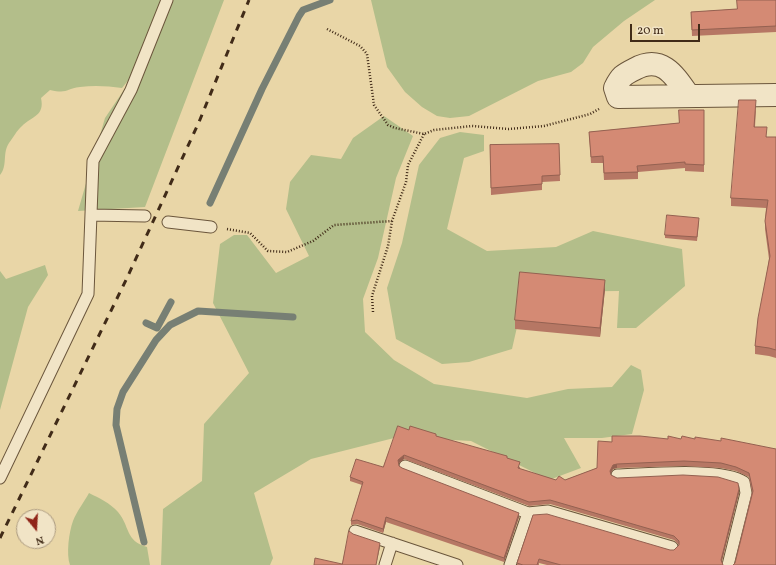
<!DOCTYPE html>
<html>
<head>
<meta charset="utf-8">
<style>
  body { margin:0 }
  #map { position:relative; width:776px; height:565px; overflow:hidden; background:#e9d6a7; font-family:Vollkorn,serif }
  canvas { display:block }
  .north { position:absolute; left:16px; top:509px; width:40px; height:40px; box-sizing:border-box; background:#f1e4c6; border:1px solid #ab9a80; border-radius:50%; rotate:162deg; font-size:11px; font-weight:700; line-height:16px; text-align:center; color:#412b18 }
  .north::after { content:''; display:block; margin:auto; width:14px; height:18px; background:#8f2418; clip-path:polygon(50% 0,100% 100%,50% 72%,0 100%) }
  .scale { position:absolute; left:630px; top:24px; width:70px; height:18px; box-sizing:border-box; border:2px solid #412b18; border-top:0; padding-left:5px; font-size:12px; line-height:14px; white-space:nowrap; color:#412b18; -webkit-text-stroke:3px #f1e4c6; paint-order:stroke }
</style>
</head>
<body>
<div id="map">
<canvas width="776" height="565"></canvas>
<div class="north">N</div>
<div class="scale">20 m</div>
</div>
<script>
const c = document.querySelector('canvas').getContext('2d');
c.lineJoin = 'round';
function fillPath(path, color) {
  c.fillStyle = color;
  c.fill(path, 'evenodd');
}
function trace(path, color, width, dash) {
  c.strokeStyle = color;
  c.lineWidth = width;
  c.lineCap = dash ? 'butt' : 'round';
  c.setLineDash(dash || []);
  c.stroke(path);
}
fillPath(new Path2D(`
  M0 0H161L131 77 122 88C108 86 94 85 80 87 65 89 68 94 50 90L41 98C45 116 32 116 22 126 17 130 13 138 9 143 2 153 8 166 0 175Z
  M162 0H224L145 207 78 211 105 118 132 78Z
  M371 0H655L624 21 593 47 583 63 571 72 538 81 469 116 450 118 437 116 422 107 405 92 387 67Z
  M384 116 413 136 396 178 378 258 363 299 365 332 394 360 434 384 527 398 568 389 612 387 631 365 641 370 644 390 632 434 602 438H564L581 468 549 480 471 441 398 437 311 459 254 493 273 558 270 565H161L163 509 202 481 204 424 249 373 213 303 220 244 234 235H247L276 273 309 256 286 209 290 182 311 155 341 159 353 138Z
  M460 132 484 135V151L464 158 447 229 487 251 556 247 593 231 682 249 685 286 636 328H617L619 291 525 292 512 349 469 362 442 364 396 339 387 288 402 243 419 165 440 138Z
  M45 265 48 275 28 307 0 410V271L6 279Z
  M89 493C99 498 110 503 118 512 130 526 125 541 147 547L150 565H70C66 554 69 532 73 521 77 511 84 502 89 493Z`), '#b3be8a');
trace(new Path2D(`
  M210 203 262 89 299 16 303 10 330 0
  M146 323 157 328 171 302
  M144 542 116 425 117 409 123 392 156 340 170 325 198 311 293 317`), '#777f74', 7);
const lane = new Path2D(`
  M91 215 145 216
  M168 222 211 227
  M405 466 528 513 548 511 672 547
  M617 475C646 474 723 467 744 482L746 493 728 565
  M0 478 88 294 93 161 131 90 167 0
  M355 531 457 565
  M385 565 392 543
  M510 565 528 513`);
const street = new Path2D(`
  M689 96C675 76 662 54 635 69 623 75 621 76 615 88L618 97 776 95`);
trace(lane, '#6b563c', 13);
trace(street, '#6b563c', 24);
trace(new Path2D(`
  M327 29 360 46 367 54 374 105 388 125 395 128 424 134 434 130 472 126 509 129 544 126 590 114 599 109
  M227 229 250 233 268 251 287 252 313 241 334 225 392 221 406 182 408 165 424 134
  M373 312 372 296 388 246 392 221`), '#412b18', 2.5, [1, 2]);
trace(lane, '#f1e4c6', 11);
trace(street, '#f1e4c6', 22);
trace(new Path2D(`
  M0 538 126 280 199 122 249 0`), '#412b18', 3, [7, 7]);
fillPath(new Path2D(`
  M776 0V32L692 36 691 12 737 9Z
  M756 108 755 127 767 137H776V358L769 356 755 354V346L769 259 765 229V221L766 208 731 206V198Z
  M704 110V172L685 171V168L638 172V179L604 180 603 163H591L589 132 679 123Z
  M559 144 560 181 542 182V190L491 195 490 145Z
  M699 221 697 241 665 238V235Z
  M605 289 600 337 515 329V320Z
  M409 430 436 436 507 458 520 467V469L556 480H565L597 468 612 442 668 439H695L776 449 735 563 752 492 749 477 736 471 721 468 684 466 617 468 613 469 611 473V475L617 478 739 493 722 561 723 565H547L539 563V565H517V563L533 515 670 550H674L679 545 674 540 550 504 529 506 404 459 399 463V466L402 468 519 517 504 562 386 522 383 533 357 524 351 525V521L362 485 350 481V477L383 467Z`), '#b67764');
fillPath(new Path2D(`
  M605 280V289L600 337V328Z
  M404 455V459L398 464V460Z
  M617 464V468L613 469 610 475V471L613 465Z
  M739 489V493L721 564V560Z
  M519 513V517L504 562V558Z
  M386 517V522L383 533V529Z
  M380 543V547L376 565Z`), '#946151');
const building = new Path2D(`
  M737 0H776V26L692 30 691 12 737 9Z
  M739 100H756L754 127H767L766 137H776V350L769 348 755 346 758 318 770 256 765 221 768 200 731 198Z
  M679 110H704V165L685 164V162L637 166 638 172 604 173 603 156 591 157 589 132 679 123Z
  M559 144 560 175 542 176V184L491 188 490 145Z
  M667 215 699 218 697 237 665 235Z
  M520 272 605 280 600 328 515 320Z
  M398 426 409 430 410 426 436 434V436L507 456V458L520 462 518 468 556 480 559 476 565 480 597 468 598 441 612 442V436H640L668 439V436L681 439 682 436 695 439V437L721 441V438L776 449V565H733L735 563 753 491 749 473 736 467 721 463 684 461 617 464 613 465 610 471 611 475 617 478 683 475 718 477 738 483 739 489 721 560 723 565H561L539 559 537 565H523L517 563 533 515 547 514 670 550H674L679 545V541L674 536 550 500 529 502 404 455 398 460 399 466 402 468 519 513 504 558 386 517 383 529 357 520 351 521 363 482 350 477 356 459 383 467Z
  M349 531 353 534 380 543 376 565H314L315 558 342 564Z`);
fillPath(building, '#d48a74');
trace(building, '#946151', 1);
</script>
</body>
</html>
